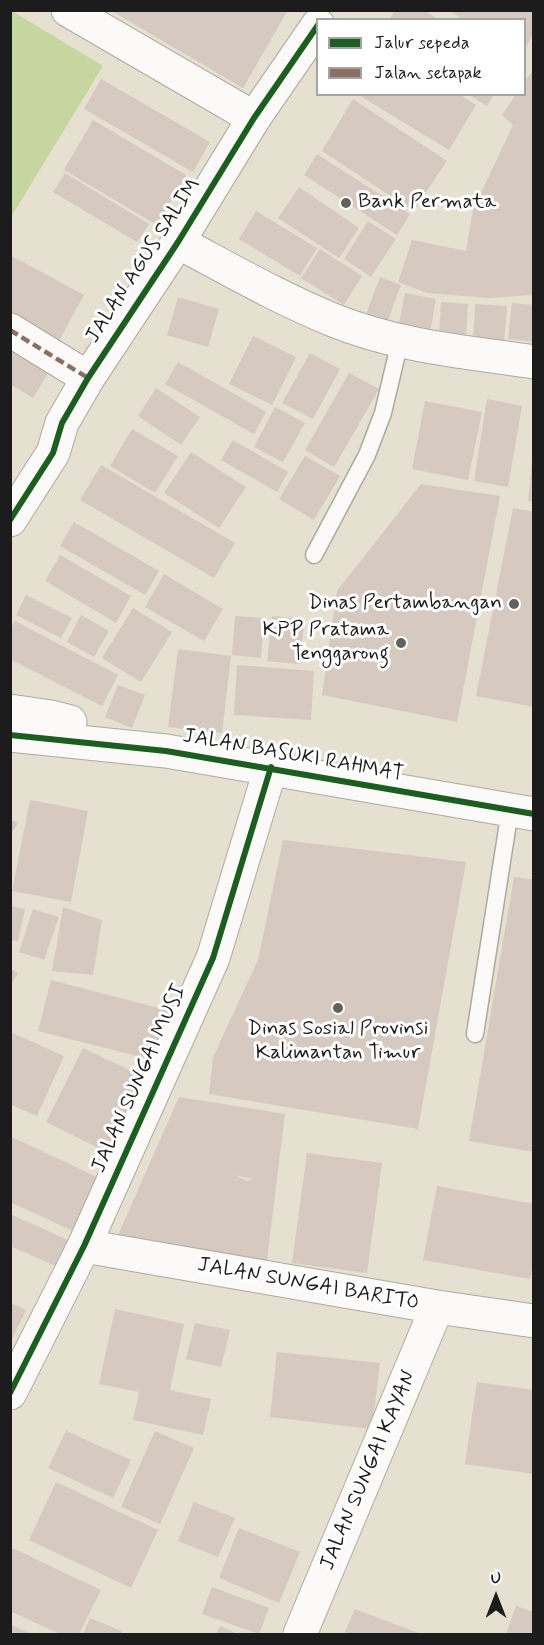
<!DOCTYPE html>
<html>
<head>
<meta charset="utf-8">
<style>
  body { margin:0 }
  #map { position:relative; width:544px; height:1645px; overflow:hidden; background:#e5e0d0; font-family:Mynerve,sans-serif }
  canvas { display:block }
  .frame { position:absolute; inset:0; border:12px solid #1c1c1c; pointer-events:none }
  .legend { position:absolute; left:316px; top:18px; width:210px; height:78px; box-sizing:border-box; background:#fff; border:2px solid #a4a4a4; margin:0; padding:8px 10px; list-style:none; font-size:18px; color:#1c1c1c }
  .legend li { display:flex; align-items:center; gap:12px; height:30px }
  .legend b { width:30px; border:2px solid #a4a4a4 }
  .north { position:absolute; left:466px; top:1567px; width:60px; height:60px; -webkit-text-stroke:4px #fff; paint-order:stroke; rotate:0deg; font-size:16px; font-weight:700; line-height:24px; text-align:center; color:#1c1c1c }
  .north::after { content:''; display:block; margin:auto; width:21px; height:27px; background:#1c1c1c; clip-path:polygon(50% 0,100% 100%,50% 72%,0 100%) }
</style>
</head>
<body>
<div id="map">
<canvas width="544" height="1645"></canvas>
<div class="frame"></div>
<ul class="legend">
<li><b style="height:8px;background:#1b5e20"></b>Jalur sepeda</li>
<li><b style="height:8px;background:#8d6e63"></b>Jalan setapak</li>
</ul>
<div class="north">U</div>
</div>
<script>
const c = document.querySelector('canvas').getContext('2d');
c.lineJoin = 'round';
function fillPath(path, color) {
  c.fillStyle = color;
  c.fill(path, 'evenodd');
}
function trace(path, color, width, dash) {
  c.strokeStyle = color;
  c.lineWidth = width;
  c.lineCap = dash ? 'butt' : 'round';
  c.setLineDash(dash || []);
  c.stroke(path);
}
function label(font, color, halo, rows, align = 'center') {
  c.font = font + ' Mynerve,sans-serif';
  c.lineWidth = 6;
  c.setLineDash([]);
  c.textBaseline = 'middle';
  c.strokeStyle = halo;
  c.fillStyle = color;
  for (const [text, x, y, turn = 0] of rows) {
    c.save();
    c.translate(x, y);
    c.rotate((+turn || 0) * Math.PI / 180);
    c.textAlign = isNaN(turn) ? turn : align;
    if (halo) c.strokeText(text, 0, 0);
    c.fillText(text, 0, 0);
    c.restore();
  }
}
fillPath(new Path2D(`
  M12 11 103 66 11 217 10 11Z`), '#c5d69e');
fillPath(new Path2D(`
  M110 10H288L243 88Z
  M395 10H424L439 20H389Z
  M448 10H534V34L524 50V20H464Z
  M534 69V295L488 298 427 293 398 282 412 240 466 251 473 210 513 125 502 115 516 94H524V82Z
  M101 79 210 142 193 172 84 109Z
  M357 94H459L476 105 449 150Z
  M468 94H494L487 106Z
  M353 99 447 161 413 211 322 151Z
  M93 120 186 175 157 225 64 170Z
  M317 154 410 214 397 235 304 175Z
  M65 173 149 224 137 242 53 192Z
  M299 187 359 228 339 258 278 218Z
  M256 211 317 248 300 276 239 239Z
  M368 221 396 239 371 277 344 259Z
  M320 249 362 276 344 305 301 278Z
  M10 255 84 295 55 348 10 324Z
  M380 277 401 285 386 325 365 317Z
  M405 293 436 299 430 333 398 328Z
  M178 297 219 309 208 347 167 335Z
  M441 302 468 304 466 336 439 334Z
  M512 303 534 305V342L508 339Z
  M475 304 507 306 504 343 473 341Z
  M253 336 296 357 272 405 229 384Z
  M10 338 54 363 33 398 10 384Z
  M310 353 340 369 313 419 282 403Z
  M178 362 266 412 254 434 165 384Z
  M349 373 379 389 334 467 305 450Z
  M156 388 200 417 181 445 138 416Z
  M487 399 522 406 508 487 474 481Z
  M425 401 482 412 468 480 412 469Z
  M275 407 305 423 283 462 254 447Z
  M132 429 178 456 155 493 110 466Z
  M233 440 288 472 277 492 221 460Z
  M191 452 246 487 219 528 164 493Z
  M305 456 340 476 314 520 279 499Z
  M532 462H534V501H528Z
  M101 465 235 543 214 578 80 500Z
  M421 484 500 496 457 722 322 695 337 591Z
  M513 508 534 512V707L476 696Z
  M74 522 159 571 145 595 60 546Z
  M60 555 131 596 116 623 45 581Z
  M164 574 223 609 204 641 145 607Z
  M26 595 72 618 61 638 16 615Z
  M133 608 172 632 141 682 102 658Z
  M81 615 109 631 94 657 67 642Z
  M235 616 264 618 261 658 232 655Z
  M272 616 305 619 299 664 267 661Z
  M15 621 118 675 102 706 10 659V629Z
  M178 649 231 656 222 733 168 727Z
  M237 665 314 671 311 720 234 715Z
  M118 685 145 695 132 728 105 717Z
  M30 800 88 811 71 902 12 891Z
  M10 819 18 823 10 836Z
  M283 840 466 862 418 1129 209 1094 213 1057 258 960Z
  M514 877 534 880V1152L469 1141Z
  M10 906 25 909 18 941 10 940Z
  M63 907 102 920 93 975 52 971Z
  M33 909 59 917 44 960 19 952Z
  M10 968 18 973 10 987Z
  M51 980 170 1011 157 1061 38 1031Z
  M10 1032 64 1056 37 1116 10 1104Z
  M83 1048 152 1081 115 1156 46 1122Z
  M179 1097 285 1114 265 1276 115 1242ZM235 1175 253 1179 247 1181Z
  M10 1136 103 1180 77 1233 10 1202Z
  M307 1153 382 1163 367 1273 292 1263Z
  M437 1186 534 1204V1258L530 1279 423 1260Z
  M10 1214 79 1245 67 1271 10 1246Z
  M10 1303 26 1310 10 1343Z
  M115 1309 184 1324 170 1390 211 1399 203 1435 133 1420 139 1392 99 1384Z
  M195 1323 230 1330 221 1367 186 1359Z
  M277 1352 380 1363 372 1429 270 1417Z
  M477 1382 534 1390V1474L465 1464Z
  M66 1431 131 1460 113 1498 48 1468Z
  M155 1431 194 1448 160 1524 121 1507Z
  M56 1482 158 1530 131 1588 29 1540Z
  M194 1502 235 1518 218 1557 178 1541Z
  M239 1528 300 1552 279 1603 219 1578Z
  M12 1548 101 1590 79 1634H60L10 1611Z
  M212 1587 269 1608 259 1634 202 1614Z
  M516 1606 534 1612V1634H506Z
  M355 1609 421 1634H344Z
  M90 1618 122 1631 121 1634H83Z
  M10 1624 32 1634H10Z
  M220 1626 237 1634H216Z`), '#d6c9c0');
const service = new Path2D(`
  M314 555 367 455 383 413 400 341
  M475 1034 510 810`);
const minor = new Path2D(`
  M68 10 254 118
  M178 242C229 269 279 298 333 320 396 346 467 352 534 362
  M10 330 88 378
  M84 1246 437 1307 534 1321
  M10 1393 84 1246 213 958 271 767
  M300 1634 437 1307`);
const tertiary = new Path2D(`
  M10 520 53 453 62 423 88 378 178 242 254 118 318 25
  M10 711 51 717 70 722
  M10 735 166 751 534 814`);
trace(service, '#adaaa0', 19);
trace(minor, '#adaaa0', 35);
trace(tertiary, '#adaaa0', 35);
trace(service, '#fbfaf8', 16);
trace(minor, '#fbfaf8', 33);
trace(tertiary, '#fbfaf8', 33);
trace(new Path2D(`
  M10 330 88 378`), '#8d6e63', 4.5, [9, 4.5]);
trace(new Path2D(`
  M10 520 53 453 62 423 88 378 178 242 254 118 318 25
  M10 735 166 751 534 814
  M10 1393 84 1246 213 958 271 767`), '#1b5e20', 6);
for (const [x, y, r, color] of [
  [346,203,6,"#62615b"],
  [514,604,6,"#62615b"],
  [401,643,6,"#62615b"],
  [338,1008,6,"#62615b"]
]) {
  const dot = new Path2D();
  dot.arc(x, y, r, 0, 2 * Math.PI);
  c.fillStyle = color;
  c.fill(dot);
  trace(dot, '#fff', 2);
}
label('21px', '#1c1c1c', '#fff', [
  ["Bank Permata",358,203,"left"],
  ["Dinas Pertambangan",502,604],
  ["KPP Pratama",389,631],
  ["Tenggarong",389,655],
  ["Dinas Sosial Provinsi",338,1030,"center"],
  ["Kalimantan Timur",338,1054,"center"]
], 'right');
label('21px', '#1c1c1c', '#fff', [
  ["JALAN AGUS SALIM",144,261,-57],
  ["JALAN BASUKI RAHMAT",293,756,10],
  ["JALAN SUNGAI MUSI",140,1079,-66],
  ["JALAN SUNGAI BARITO",308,1285,10],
  ["JALAN SUNGAI KAYAN",369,1471,-67]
]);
</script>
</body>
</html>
